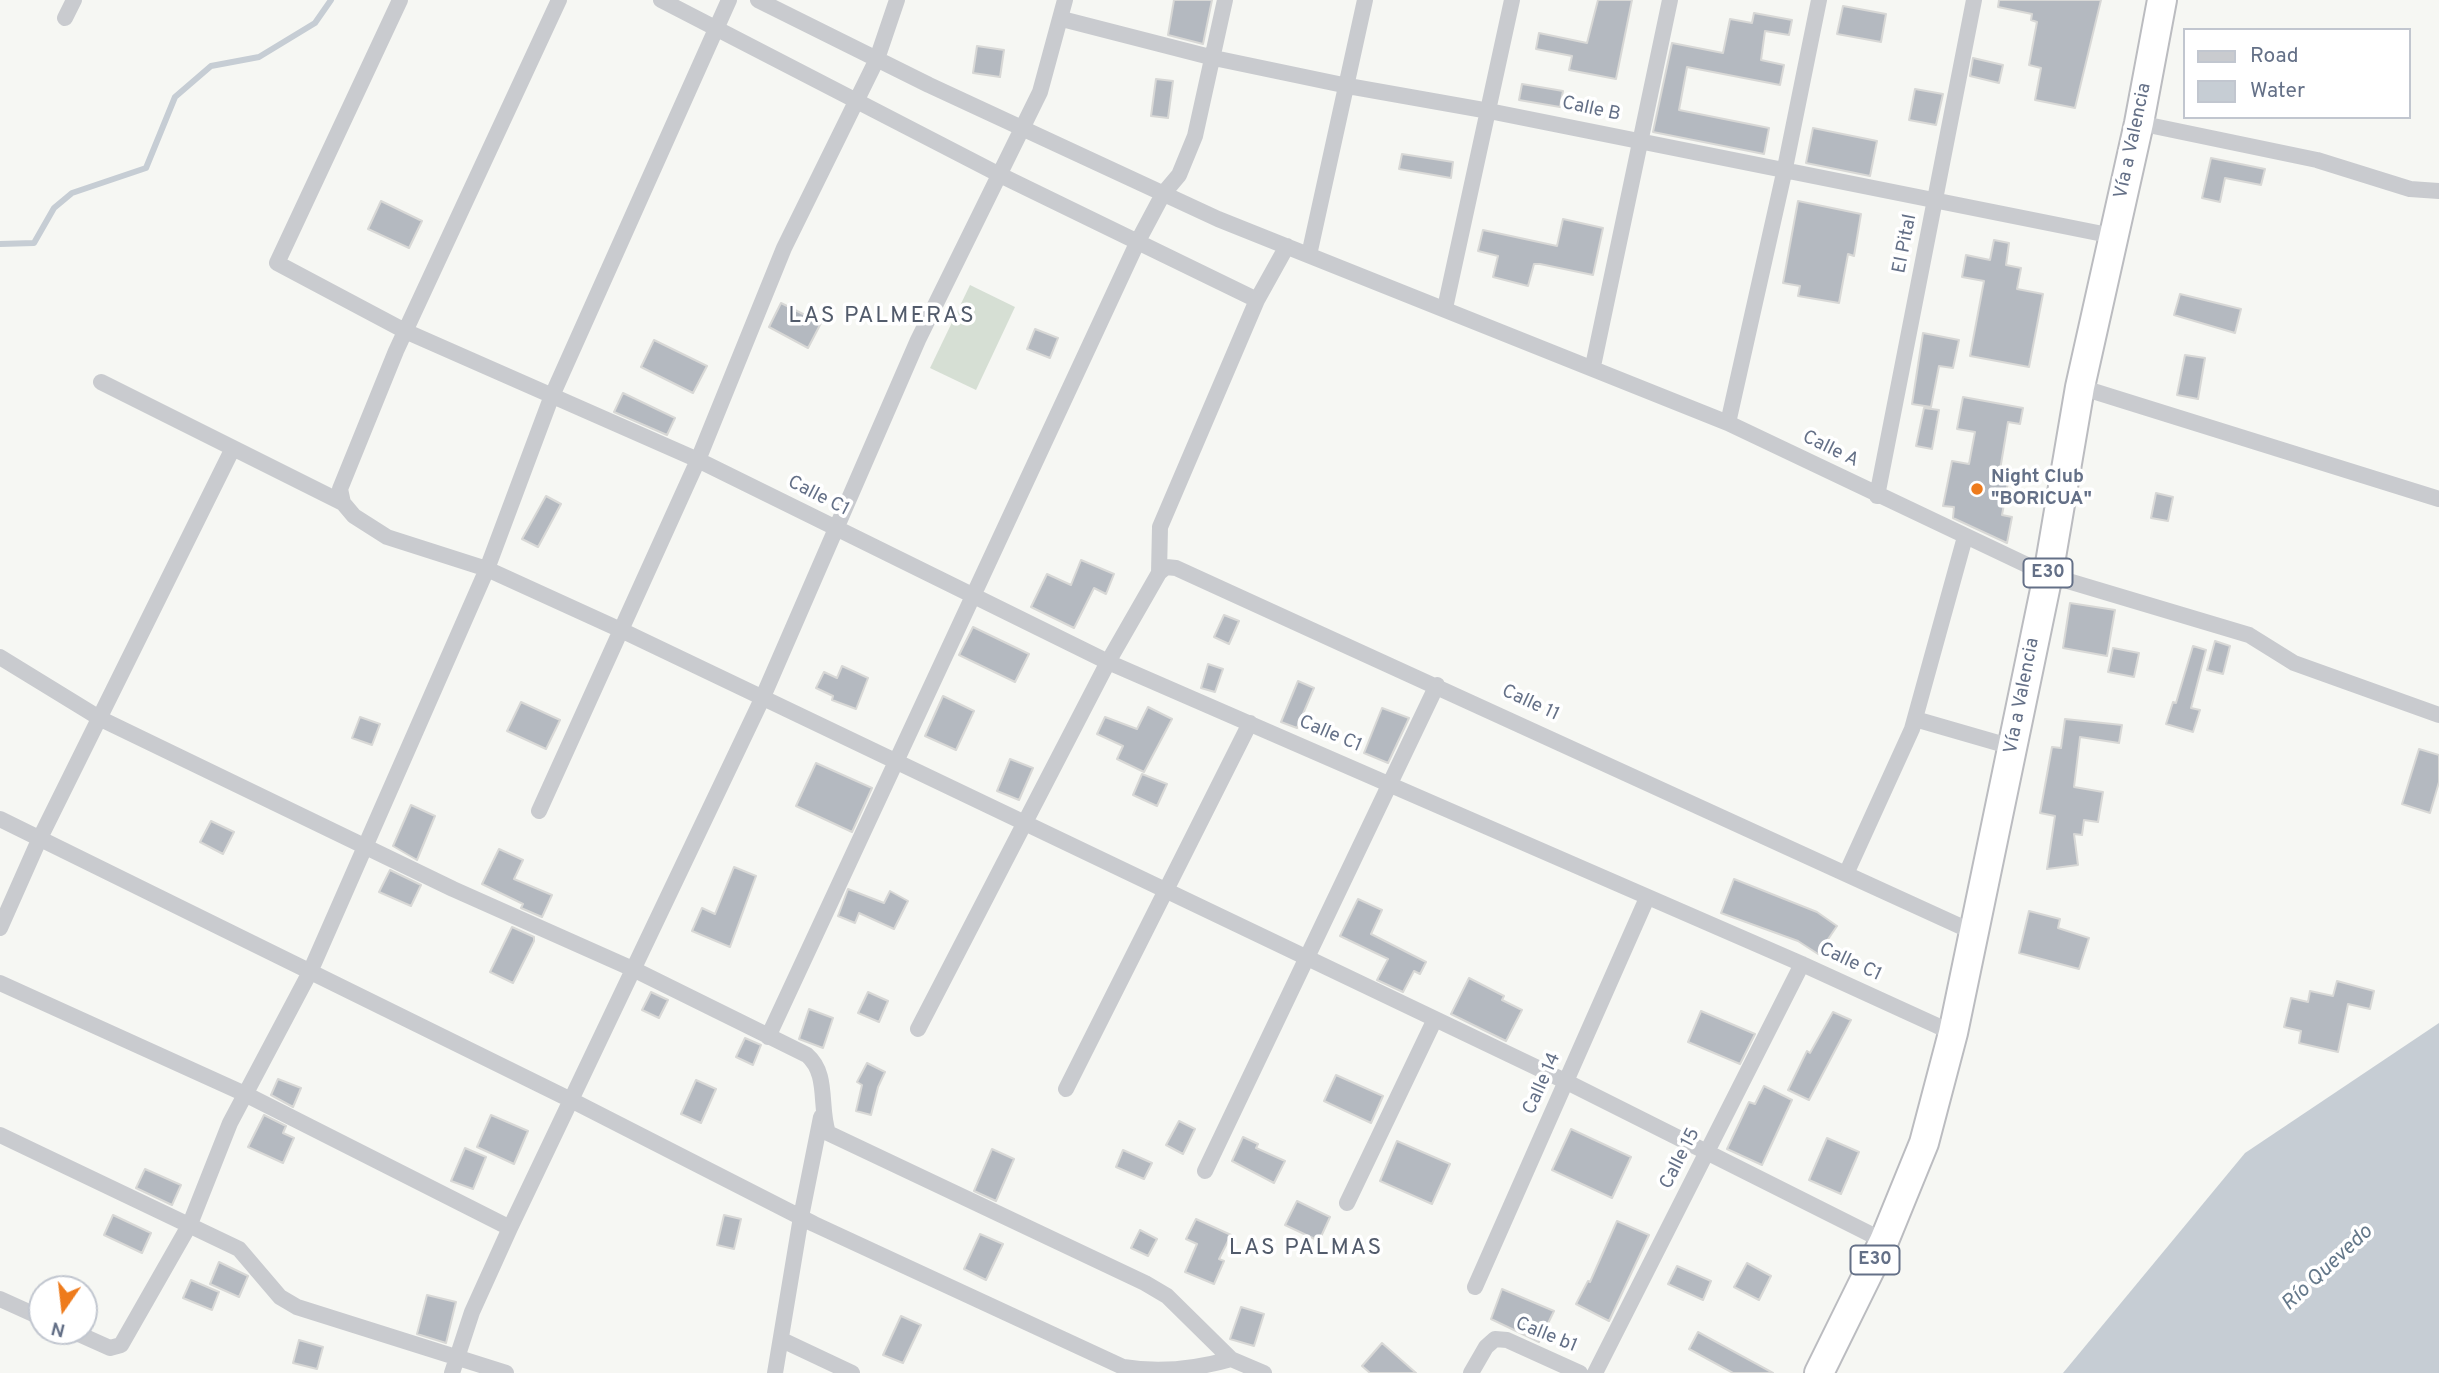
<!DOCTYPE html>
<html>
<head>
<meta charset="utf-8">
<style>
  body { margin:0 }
  #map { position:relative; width:2439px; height:1373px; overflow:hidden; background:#f6f7f3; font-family:Overpass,sans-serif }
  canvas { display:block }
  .legend { position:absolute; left:2183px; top:28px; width:228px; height:91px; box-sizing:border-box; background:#fff; border:2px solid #c1c6cf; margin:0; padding:9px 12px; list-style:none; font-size:21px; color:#647087 }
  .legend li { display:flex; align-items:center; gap:14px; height:35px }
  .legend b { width:35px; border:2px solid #c1c6cf }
  .north { position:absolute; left:28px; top:1275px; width:70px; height:70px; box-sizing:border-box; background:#fff; border:2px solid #c1c6cf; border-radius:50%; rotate:194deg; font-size:19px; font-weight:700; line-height:28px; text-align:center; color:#647087 }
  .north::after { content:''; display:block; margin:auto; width:24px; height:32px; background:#ee7b1c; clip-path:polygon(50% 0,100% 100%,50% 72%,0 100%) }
</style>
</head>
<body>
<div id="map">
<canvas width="2439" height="1373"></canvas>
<ul class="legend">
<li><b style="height:9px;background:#c9cbcf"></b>Road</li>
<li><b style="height:19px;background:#c6cdd4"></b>Water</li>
</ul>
<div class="north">N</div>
</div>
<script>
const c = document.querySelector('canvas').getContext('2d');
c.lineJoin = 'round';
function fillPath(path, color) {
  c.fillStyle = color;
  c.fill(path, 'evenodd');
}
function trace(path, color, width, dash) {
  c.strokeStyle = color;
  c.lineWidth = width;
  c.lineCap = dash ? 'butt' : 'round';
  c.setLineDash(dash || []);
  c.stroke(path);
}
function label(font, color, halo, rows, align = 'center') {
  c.font = font + ' Overpass,sans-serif';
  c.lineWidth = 7;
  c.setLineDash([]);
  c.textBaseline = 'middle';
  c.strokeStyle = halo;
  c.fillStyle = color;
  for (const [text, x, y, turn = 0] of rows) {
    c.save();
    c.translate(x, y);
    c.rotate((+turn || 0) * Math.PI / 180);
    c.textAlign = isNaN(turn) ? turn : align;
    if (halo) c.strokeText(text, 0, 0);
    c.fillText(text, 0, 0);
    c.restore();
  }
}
fillPath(new Path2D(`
  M970 285 1015 307 976 390 930 368Z`), '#d6dfd4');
fillPath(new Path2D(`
  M2439 1023V1373H2063L2245 1153Z`), '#c6cdd4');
trace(new Path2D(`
  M0 244 34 243 54 208 72 193 146 168 175 97 211 66 259 57 315 23 331 0`), '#c6cdd4', 6);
const building = new Path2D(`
  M1174 0H1212L1203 44 1168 35Z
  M1598 0H1632L1616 79 1569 70 1572 56 1536 49 1539 33 1587 43Z
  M1999 0H2101L2075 108 2035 100 2041 68 2029 65 2037 22 2031 20 2032 14 1998 7Z
  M1843 6 1886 14 1881 42 1837 34Z
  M1754 13 1792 20 1789 35 1765 31 1761 60 1784 65 1780 85 1687 67 1679 110 1769 128 1764 154 1653 132 1672 43 1723 53 1730 19 1752 23Z
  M977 46 1004 50 1000 77 973 73Z
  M1973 58 2003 65 1999 83 1970 76Z
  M1156 79 1173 81 1168 118 1151 116Z
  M1522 84 1563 91 1560 107 1519 100Z
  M1915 89 1943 94 1936 125 1909 120Z
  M1813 128 1877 141 1870 176 1806 163Z
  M1402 154 1453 162 1451 178 1399 169Z
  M2211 158 2265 169 2261 185 2225 178 2220 202 2202 198Z
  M381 201 422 221 409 248 368 229Z
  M1798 201 1861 214 1854 256 1848 254 1839 303 1798 296 1800 286 1783 283Z
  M1563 219 1603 228 1593 275 1540 264H1534L1528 286 1493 277 1498 256 1478 251 1483 230 1557 246Z
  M1994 240 2009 243 2006 265 2021 268 2017 289 2043 294 2029 367 1970 356 1984 281 1962 277 1966 255 1990 260Z
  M2180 294 2241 309 2235 333 2174 315Z
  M781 303 821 323 808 348 769 327Z
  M1035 329 1058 338 1050 358 1027 349Z
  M1923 333 1959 340 1953 368 1939 366 1931 407 1912 404Z
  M654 340 707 366 693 393 641 367Z
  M2185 355 2205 358 2198 399 2177 395Z
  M623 393 675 418 667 435 614 412Z
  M1963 397 2023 408 2020 424 2008 422 2000 470 2010 472 2002 515 2012 517 2007 543 1953 518 1954 507 1943 506 1952 461 1969 464 1975 432 1957 429Z
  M1924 408 1939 410 1932 449 1916 446Z
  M2156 493 2173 497 2168 521 2151 518Z
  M546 496 561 504 538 547 522 539Z
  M1081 560 1114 574 1106 594 1094 588 1074 628 1031 607 1047 574 1071 585Z
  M2070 603 2115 610 2107 656 2063 648Z
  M1224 615 1239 621 1229 644 1214 637Z
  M973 627 1029 654 1015 682 959 655Z
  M2215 641 2230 646 2223 674 2207 670Z
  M2193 646 2206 650 2191 708 2200 710 2193 732 2166 724 2173 702 2176 703Z
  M2113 648 2139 653 2134 677 2108 672Z
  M1208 664 1223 669 1215 692 1201 688Z
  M842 666 868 678 856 709 832 700 833 696 816 688 824 672 837 678Z
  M1298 681 1314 688 1297 728 1281 722Z
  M943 696 974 711 956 750 925 736Z
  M521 702 560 720 546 749 507 731Z
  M1148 707 1172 719 1144 772 1117 759 1123 746 1097 734 1105 717 1137 729Z
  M1382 708 1409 718 1388 763 1364 753Z
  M360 717 380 724 372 745 352 738Z
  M2065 719 2122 725 2119 743 2080 737 2074 787 2103 792 2098 822 2084 820 2082 835 2074 834 2078 865 2047 869 2055 816 2040 813 2052 747 2061 748Z
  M2419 749 2439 755V782L2430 813 2402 804Z
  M1010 759 1033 768 1019 800 997 791Z
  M816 763 872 788 852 832 796 806Z
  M1142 774 1167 784 1157 806 1133 795Z
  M411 805 435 816 417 860 393 846Z
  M211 821 234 832 223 854 200 842Z
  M499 849 523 860 514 879 552 895 542 917 521 908 523 904 482 884Z
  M734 867 756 876 730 947 692 931 702 908 715 914Z
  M390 870 421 885 411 906 379 892Z
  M1734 879 1817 912 1837 926 1818 954 1798 941 1721 913Z
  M848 889 884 903 890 891 908 901 894 929 859 913 855 923 838 916Z
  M1358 899 1382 910 1371 934 1426 962 1420 974 1414 971 1403 992 1377 980 1388 959 1340 936Z
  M2029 911 2060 919 2058 928 2089 938 2079 969 2019 953Z
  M512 927 534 937V941L513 983 490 972Z
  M1469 978 1504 996 1502 1000 1522 1010 1506 1041 1451 1014Z
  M2337 981 2374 991 2370 1009 2348 1004 2338 1052 2299 1043 2301 1031 2284 1027 2291 998 2308 1002 2310 991 2333 996Z
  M651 992 668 1000 659 1018 642 1010Z
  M868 992 888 1001 879 1022 858 1013Z
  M809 1009 833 1018 823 1048 799 1039Z
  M1701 1011 1755 1034 1740 1064 1688 1042Z
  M1833 1012 1851 1020 1809 1100 1788 1090 1807 1051 1810 1053Z
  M745 1038 761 1045 753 1065 736 1057Z
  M867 1063 885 1072 878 1087 871 1115 856 1111 862 1085 857 1082Z
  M1336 1075 1383 1096 1371 1123 1324 1101Z
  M278 1079 301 1088 293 1107 271 1095Z
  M696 1080 716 1089 701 1123 681 1114Z
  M1764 1086 1792 1100 1762 1165 1727 1149 1749 1102 1755 1104Z
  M264 1115 286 1126 283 1133 294 1138 283 1163 248 1147Z
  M491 1115 528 1131 514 1164 477 1147Z
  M1179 1121 1195 1129 1183 1154 1166 1145Z
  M1571 1129 1631 1157 1612 1198 1552 1170Z
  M1243 1137 1258 1144 1256 1148 1285 1161 1274 1183 1232 1161Z
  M1827 1138 1859 1152 1841 1194 1809 1180Z
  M1397 1141 1450 1164 1432 1204 1380 1181Z
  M465 1148 486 1157 473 1189 451 1181Z
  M992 1149 1014 1159 996 1201 974 1191Z
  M1123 1150 1152 1163 1144 1179 1116 1167Z
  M145 1169 181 1185 172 1205 136 1188Z
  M1297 1201 1330 1217 1319 1241 1285 1225Z
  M113 1215 151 1233 142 1253 104 1235Z
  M724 1215 741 1219 734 1249 717 1245Z
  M1196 1219 1231 1235 1219 1259 1224 1261 1214 1284 1185 1272 1197 1244 1186 1239Z
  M1617 1221 1649 1235 1609 1321 1576 1304 1588 1281 1590 1282Z
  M1140 1230 1157 1239 1148 1256 1131 1248Z
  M980 1234 1003 1244 986 1280 964 1269Z
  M219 1262 248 1276 239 1297 210 1284Z
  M1747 1263 1771 1276 1759 1300 1734 1287Z
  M1677 1266 1711 1281 1703 1300 1668 1284Z
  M191 1280 219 1292 212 1310 183 1298Z
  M1502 1289 1554 1311 1539 1342 1491 1319Z
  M427 1295 456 1302 446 1343 417 1334Z
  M1241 1307 1264 1314 1254 1346 1230 1339Z
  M901 1316 921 1325 903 1363 883 1355Z
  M1698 1332 1773 1373H1733L1689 1349Z
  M299 1340 323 1347 317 1369 293 1363Z
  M1382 1343 1416 1373H1370L1362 1366Z`);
fillPath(building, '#b4b9c0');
trace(building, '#d8d8d6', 2);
const trunk = new Path2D(`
  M1819 1373 1884 1241 1924 1143 1953 1033 2048 575 2080 387 2139 123 2162 0`);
trace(trunk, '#bbbcc0', 32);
trace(new Path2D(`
  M400 0 277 263 405 331 698 460 1108 662 1802 964 1953 1033
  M559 0 396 351 340 489 343 503 354 516 387 537 487 569 623 631 1567 1082 1884 1241
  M661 0 998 174 1257 300 1160 527 1159 573
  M758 0 929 85 1218 219 1728 423 2048 575 2249 635 2294 663 2439 715
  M65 18 74 0
  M1062 19 1214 58 1348 86 1489 111 2113 236
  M2139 123 2317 160 2410 189 2439 191
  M1309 255 1365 0
  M1257 300 1287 246
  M1445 308 1512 0
  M1593 366 1670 0
  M101 382 343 503
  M2080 387 2439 499
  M1728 423 1784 173 1819 0
  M1877 496 1974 0
  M0 657 101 719 453 889 635 970 807 1055C829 1074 819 1106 828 1133L1145 1283 1167 1296 1231 1359
  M1915 719 2012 747
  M539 811 698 460 784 248 877 59 897 0
  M0 819 573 1101 814 1224 1123 1367C1159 1373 1196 1369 1231 1359L1264 1373
  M1846 874 1912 729 1965 537
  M0 928 39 840 233 448
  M0 983 245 1094 510 1228
  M918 1029 1108 662 1159 573 1166 567 1176 568 1975 933
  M768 1037 1138 241 1163 194 1179 175 1195 136 1225 0
  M1066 1089 1250 723
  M0 1135 239 1249 280 1297 297 1307 506 1373
  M1205 1171 1437 685
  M1347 1203 1435 1019
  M1475 1287 1647 898
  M0 1299 42 1318
  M72 1331 110 1348 121 1345 190 1224 230 1123 310 972 487 569 551 398 729 0
  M782 1340 852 1373
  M452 1373 472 1312 510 1228 762 699 918 340 1040 92 1065 0
  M775 1373 801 1217 821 1117
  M1471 1373 1486 1347 1495 1339 1507 1340 1580 1373
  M1595 1373 1802 964`), '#c9cbcf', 16);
trace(trunk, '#fff', 28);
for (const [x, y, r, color] of [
  [1977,489,7,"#ee7b1c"]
]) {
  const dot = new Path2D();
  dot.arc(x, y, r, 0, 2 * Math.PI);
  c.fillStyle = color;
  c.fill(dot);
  trace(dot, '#fff', 2.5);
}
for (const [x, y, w] of [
  [2048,573,49],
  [1875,1260,49]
]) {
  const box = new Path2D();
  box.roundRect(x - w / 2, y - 14.5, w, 29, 5);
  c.fillStyle = '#fff';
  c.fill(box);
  trace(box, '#647087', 2);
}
label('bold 18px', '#647087', null, [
  ["E30",2048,573],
  ["E30",1875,1260]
]);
label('19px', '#647087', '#fff', [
  ["Calle B",1591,110,12],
  ["Vía a Valencia",2134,141,-78],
  ["El Pital",1906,244,-79],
  ["Calle A",1830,450,26],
  ["Calle C1",818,497,27],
  ["Vía a Valencia",2023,696,-79],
  ["Calle 11",1530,704,25],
  ["Calle C1",1330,735,23],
  ["Calle C1",1850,963,25],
  ["Calle 14",1543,1084,-66],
  ["Calle 15",1681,1159,-63],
  ["Calle b1",1546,1336,22]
]);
label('bold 19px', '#647087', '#fff', [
  ["Night Club",1991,478],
  ["\"BORICUA\"",1991,500]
], 'left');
label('italic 21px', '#64788a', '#fff', [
  ["Río Quevedo",2328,1269,-43]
]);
c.letterSpacing = '2px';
label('23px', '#525b6b', '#fff', [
  ["LAS PALMERAS",882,317],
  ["LAS PALMAS",1306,1249]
]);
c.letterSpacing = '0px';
</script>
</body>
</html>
